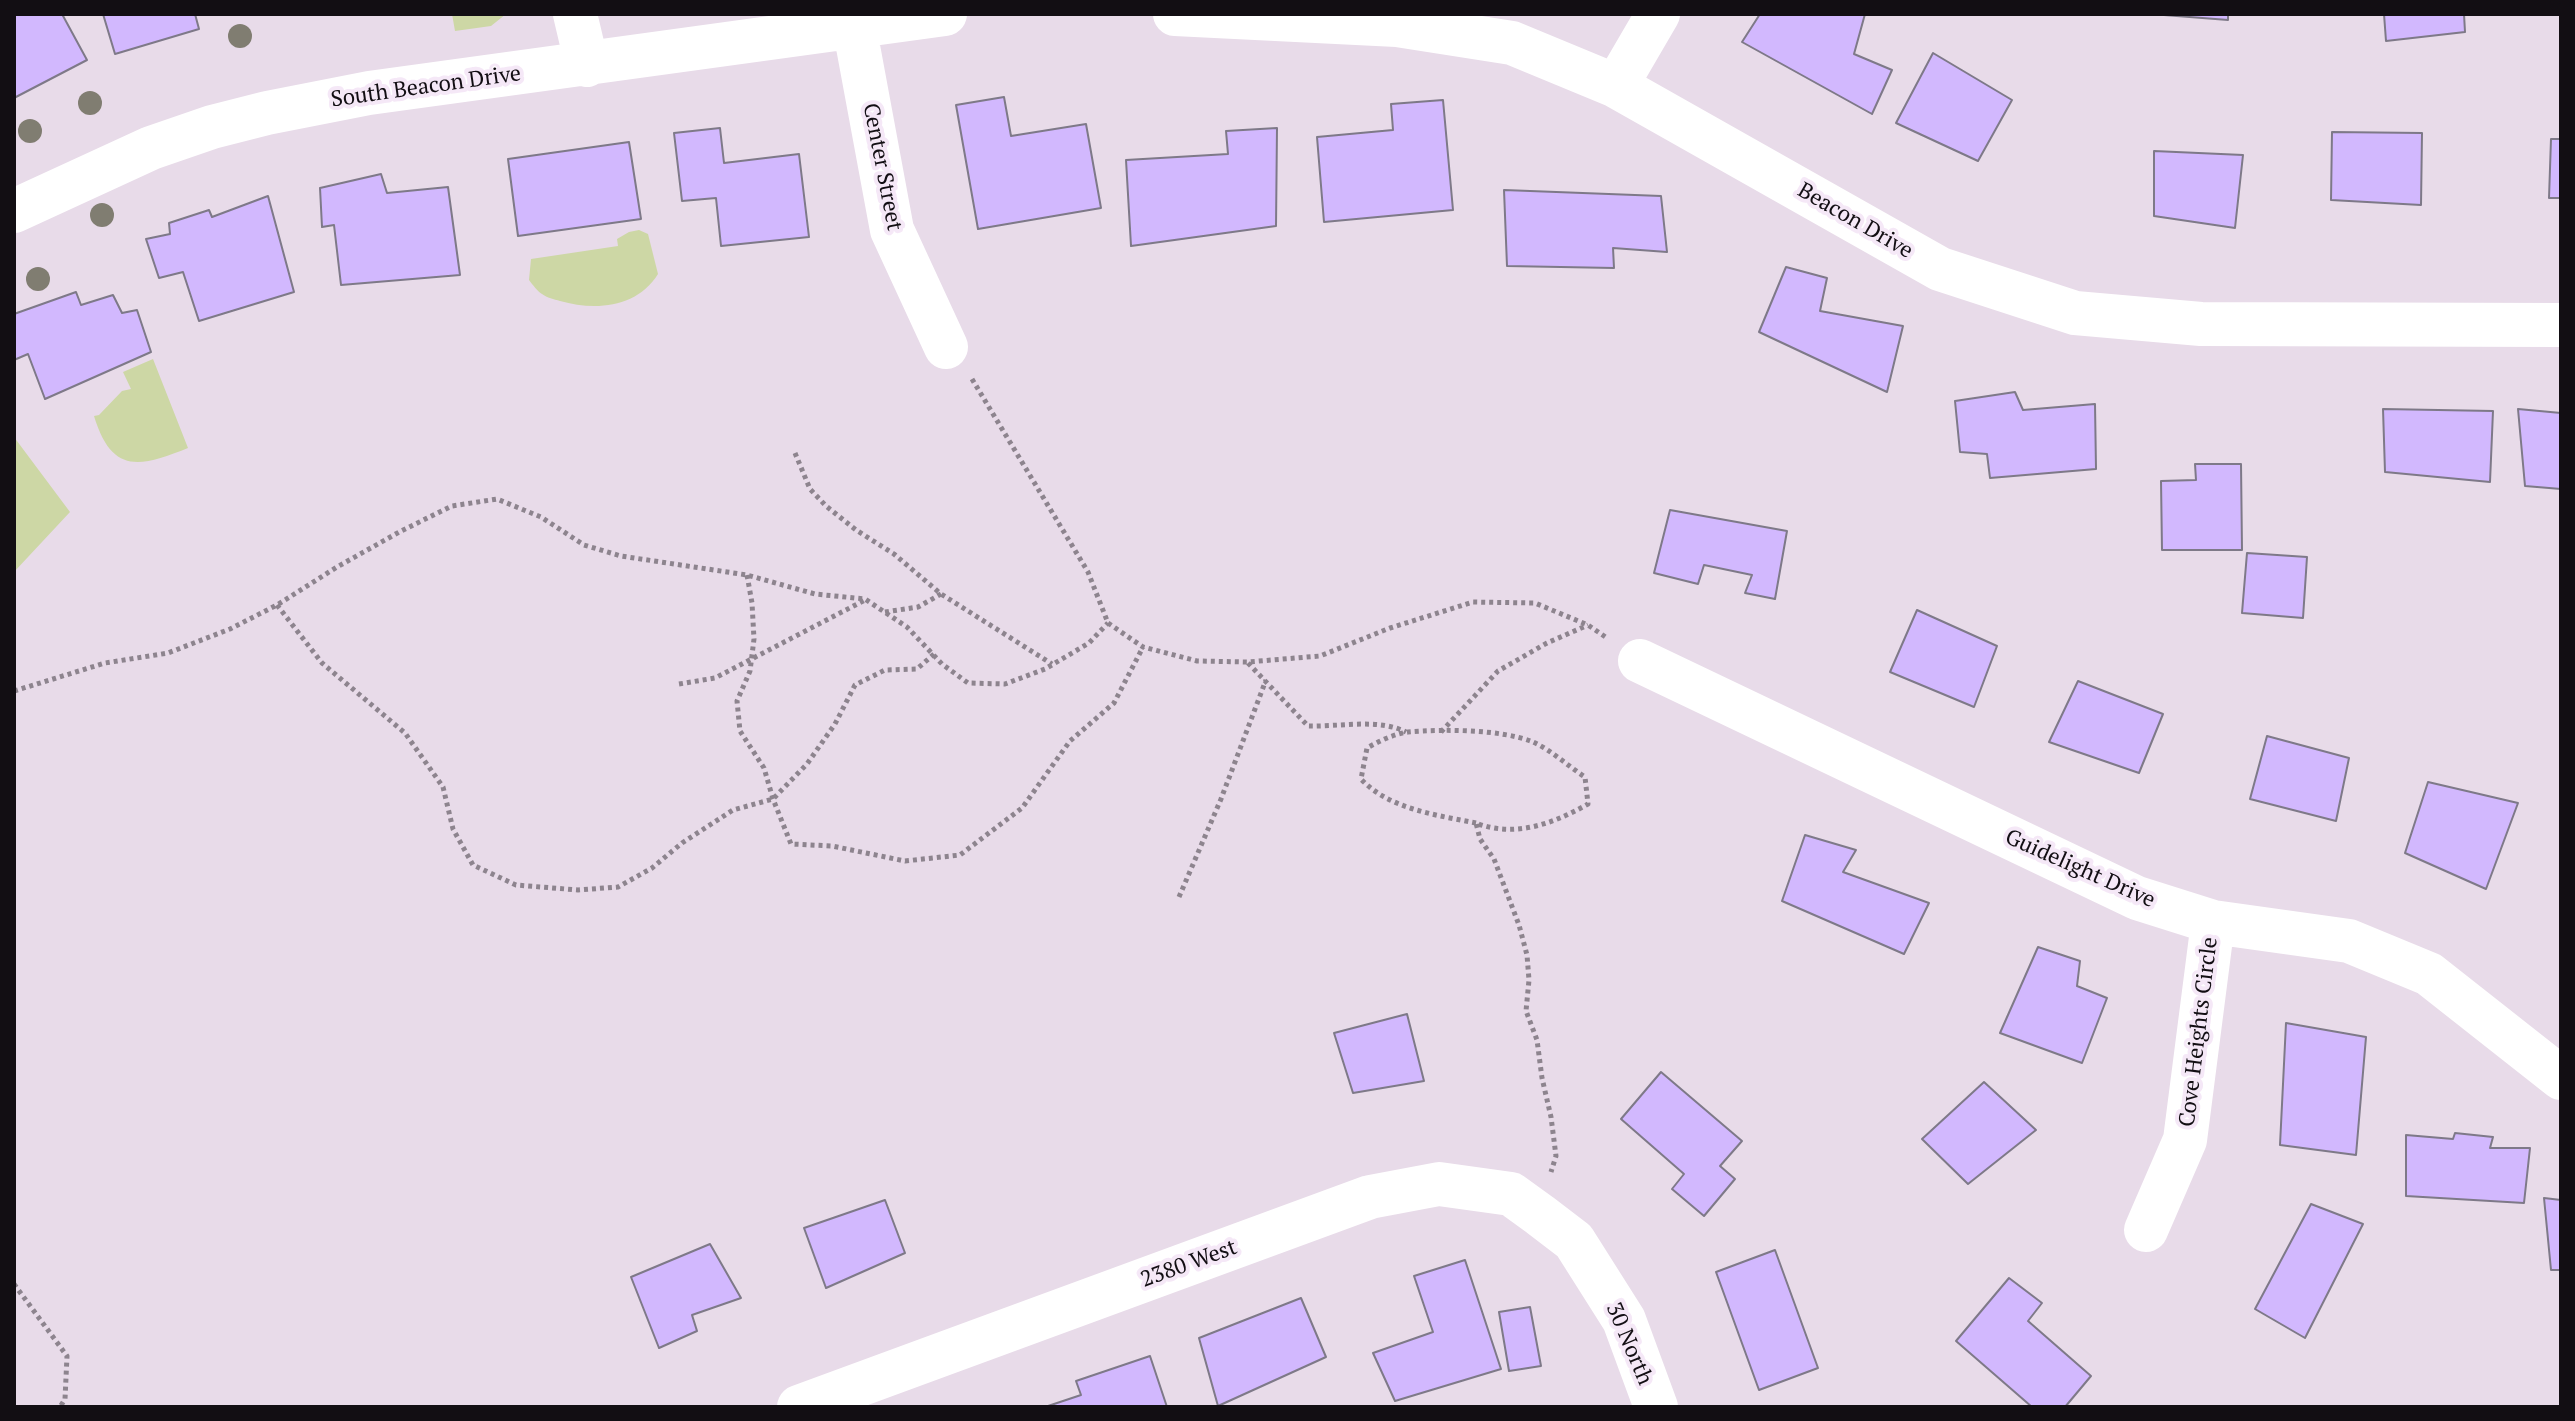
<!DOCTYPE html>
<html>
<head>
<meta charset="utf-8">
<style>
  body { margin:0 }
  #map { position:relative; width:2575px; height:1421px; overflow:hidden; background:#e8dbe9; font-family:"PT Serif",serif }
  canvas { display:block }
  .frame { position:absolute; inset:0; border:16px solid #120e13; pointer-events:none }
</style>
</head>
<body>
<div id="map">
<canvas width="2575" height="1421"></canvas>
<div class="frame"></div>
</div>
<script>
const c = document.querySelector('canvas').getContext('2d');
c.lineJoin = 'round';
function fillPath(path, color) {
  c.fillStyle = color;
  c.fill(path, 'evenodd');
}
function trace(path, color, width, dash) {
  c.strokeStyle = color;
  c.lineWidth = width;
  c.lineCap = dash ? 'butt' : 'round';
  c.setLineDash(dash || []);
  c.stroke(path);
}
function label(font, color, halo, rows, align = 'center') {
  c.font = font + ' "PT Serif",serif';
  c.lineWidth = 8;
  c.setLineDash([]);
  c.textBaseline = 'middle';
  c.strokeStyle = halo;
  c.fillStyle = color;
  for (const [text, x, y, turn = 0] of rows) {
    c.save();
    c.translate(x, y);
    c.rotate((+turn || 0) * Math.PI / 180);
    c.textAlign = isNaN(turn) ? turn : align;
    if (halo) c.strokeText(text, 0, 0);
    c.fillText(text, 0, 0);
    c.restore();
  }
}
fillPath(new Path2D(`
  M452 14H506L491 26 455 31Z
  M639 230 648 234 658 274C637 308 595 311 560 301 554 299 547 298 542 294 537 291 533 285 529 280L531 259 618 246 617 239 629 232Z
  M153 359 188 448C140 467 112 475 94 416L99 415 122 391 131 389 123 372Z
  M14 437 70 512 14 572Z`), '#cdd7a5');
const building = new Path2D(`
  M14 14H62L87 60 14 98Z
  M103 14H195L199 29 115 54Z
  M1760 14H1865L1854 54 1892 70 1872 114 1742 42Z
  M2151 14H2228V20Z
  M2384 14H2464L2465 32 2386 41Z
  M1933 53 2012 100 1978 161 1896 123Z
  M1004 97 1011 136 1086 124 1101 208 978 229 956 105Z
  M1443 100 1453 210 1324 222 1317 137 1393 130 1391 104Z
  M720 128 724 163 799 154 809 237 721 246 716 198 682 201 674 133Z
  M1277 128 1276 226 1131 246 1126 160 1228 154 1226 131Z
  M2332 132 2422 133 2421 205 2331 200Z
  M2551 139H2561V198H2549Z
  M629 142 641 219 518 236 508 159Z
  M2154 151 2243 155 2235 228 2154 216Z
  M381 174 387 193 448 187 460 275 341 285 334 225 322 227 320 188Z
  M1504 190 1661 196 1667 252 1613 248 1614 268 1507 266Z
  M268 196 294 292 199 321 183 272 159 278 146 239 170 234 169 223 209 210 212 217Z
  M1786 267 1827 278 1820 311 1903 326 1887 392 1759 332Z
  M76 292 81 305 113 295 122 313 137 310 151 352 45 399 28 354 14 360V314Z
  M2015 392 2023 410 2095 404 2096 469 1990 478 1987 454 1960 452 1955 401Z
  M2383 409 2493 411 2490 482 2385 472Z
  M2518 409 2561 413V489L2525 486Z
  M2195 464H2241L2242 550H2162L2161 481 2196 480Z
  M1670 510 1787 531 1775 599 1745 593 1752 575 1704 565 1698 584 1654 573Z
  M2247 553 2307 557 2303 618 2242 613Z
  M1917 610 1997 646 1974 707 1890 672Z
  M2078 681 2163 714 2139 773 2049 742Z
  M2267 736 2349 758 2336 821 2250 799Z
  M2428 782 2518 803 2486 889 2405 853Z
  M1805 835 1856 850 1843 872 1929 903 1904 954 1782 901Z
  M2038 947 2080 961 2077 986 2107 998 2082 1063 2000 1033Z
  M1407 1014 1424 1081 1353 1093 1334 1033Z
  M2286 1023 2366 1037 2356 1155 2280 1145Z
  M1661 1072 1742 1141 1720 1166 1735 1179 1704 1216 1672 1189 1684 1174 1621 1119Z
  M1984 1082 2036 1130 1968 1184 1922 1139Z
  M2455 1133 2493 1137 2490 1148H2530L2524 1203 2406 1196V1135L2453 1139Z
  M2544 1198 2561 1200V1270H2551Z
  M885 1200 905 1253 826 1288 804 1228Z
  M2311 1204 2363 1224 2305 1338 2255 1309Z
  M710 1244 741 1298 692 1315 697 1331 659 1348 631 1277Z
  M1775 1250 1818 1368 1759 1390 1716 1272Z
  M1465 1260 1501 1369 1395 1401 1373 1353 1433 1332 1414 1276Z
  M2009 1278 2042 1303 2028 1321 2091 1376 2065 1407H2032L1956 1341Z
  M1301 1298 1326 1357 1218 1406 1199 1338Z
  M1530 1307 1541 1366 1509 1371 1499 1312Z
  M1150 1356 1167 1407H1045L1081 1395 1076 1381Z`);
fillPath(building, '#d2b8fe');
trace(building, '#7e7988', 2);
trace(new Path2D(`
  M972 379 1088 572 1108 623 1143 647 1197 661 1248 662 1320 656 1390 628 1473 602 1535 603 1588 625 1607 638
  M795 453 810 489 826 506 856 530 894 554 941 594 1052 664
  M747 575 752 603 754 639 750 671 737 701 740 731 764 768 773 799 791 844 832 846 905 861 960 855 1022 808 1070 741 1114 703 1143 647
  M277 605 322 663 405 733 443 787 453 829 473 865 516 885 578 890 618 887 652 868 682 843 733 810 773 799 807 764 835 724 855 685 885 670 917 669 934 654
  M885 612 918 607 941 594
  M1248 663 1308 726C1339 727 1378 718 1406 732
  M679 684 715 678 865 600
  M14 691 105 663 168 653 230 629 277 605 337 567 401 531 452 506 497 499 541 517 584 545 621 556 747 575 815 594 865 599 907 627 942 664 968 683 1005 684 1045 669 1089 643 1108 623
  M1441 732 1498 671 1547 643 1588 625
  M1476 823C1436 815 1389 809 1361 779L1367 748C1379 741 1394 734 1408 732 1442 729 1501 729 1533 742 1551 750 1568 766 1585 777L1588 804C1553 824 1514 838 1476 823L1480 839 1494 859 1519 925 1527 955 1529 980 1526 1011 1537 1040 1542 1078 1551 1117 1556 1156 1551 1172
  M1179 897 1221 799 1266 680
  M14 1284 67 1356 65 1399 60 1407`), '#8d848e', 5, [4, 4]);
trace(new Path2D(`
  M575 14 587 65
  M1175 14 1397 25 1512 43 1616 86 1940 269 2075 313 2201 324 2561 325
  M854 25 892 230 946 347
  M1616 86 1658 14
  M14 211 151 148 212 127 267 113 369 93 945 14
  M1640 661 2137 898 2213 922 2349 941 2429 974 2561 1078
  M2146 1230 2185 1140 2213 922
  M799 1407 1370 1197 1439 1184 1511 1194 1540 1215 1574 1241 1624 1320 1656 1407`), '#fff', 44);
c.fillStyle = '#807d71';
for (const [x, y] of [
  [240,36],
  [90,103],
  [30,131],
  [102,215],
  [38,279]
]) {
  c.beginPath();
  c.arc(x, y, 12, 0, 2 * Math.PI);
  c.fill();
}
label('22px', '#120e13', '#f5e8f7', [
  ["South Beacon Drive",426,87,-8],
  ["Center Street",882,167,79],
  ["Beacon Drive",1855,221,30],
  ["Guidelight Drive",2080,869,24],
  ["Cove Heights Circle",2199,1032,-83],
  ["2380 West",1189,1264,-20],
  ["30 North",1629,1344,67]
]);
</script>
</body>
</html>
